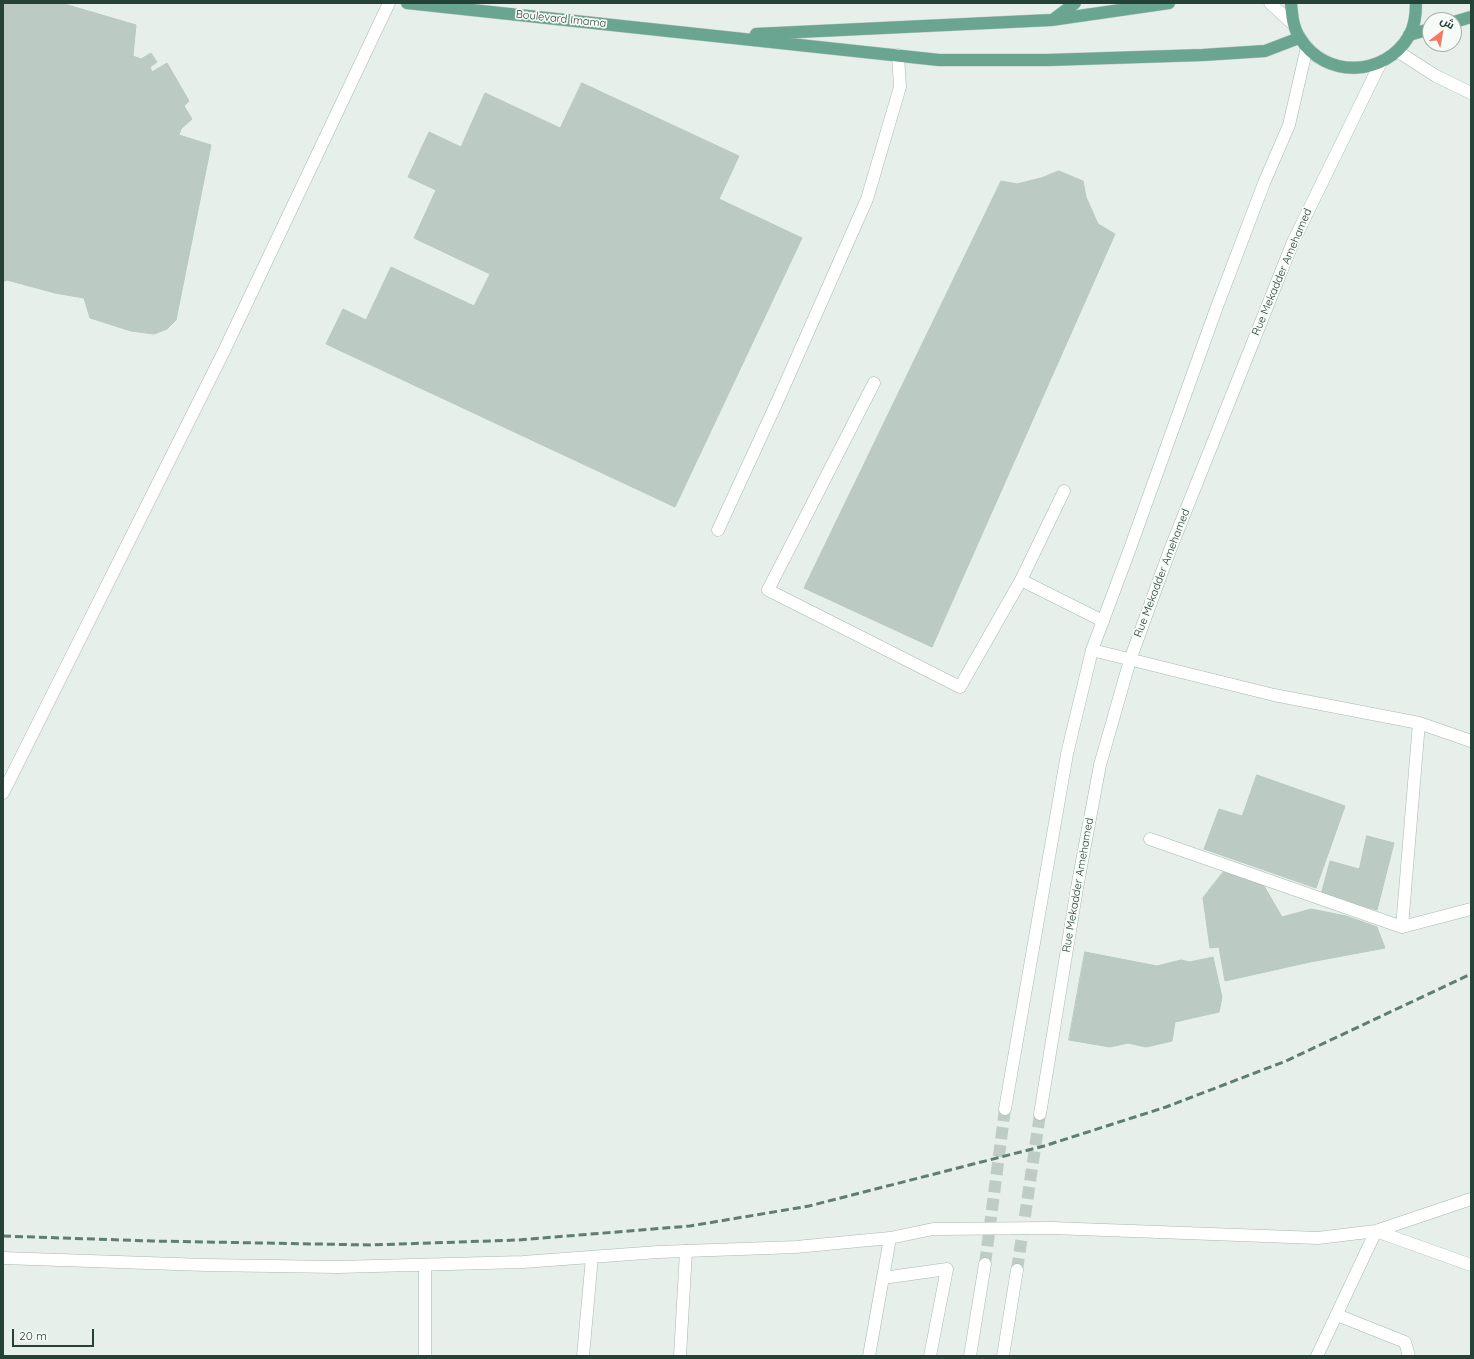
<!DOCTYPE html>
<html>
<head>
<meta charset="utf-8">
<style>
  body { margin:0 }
  #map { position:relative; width:1474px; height:1359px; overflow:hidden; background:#e6efea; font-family:Quicksand,Cairo,sans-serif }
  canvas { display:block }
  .frame { position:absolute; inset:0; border:4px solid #244238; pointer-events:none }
  .north { position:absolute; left:1422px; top:12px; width:40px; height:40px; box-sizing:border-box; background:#f7fbf8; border:1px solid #a3b1ab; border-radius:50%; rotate:31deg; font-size:11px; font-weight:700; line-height:16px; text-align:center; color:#244238 }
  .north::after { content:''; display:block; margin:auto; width:14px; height:18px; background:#f47a5f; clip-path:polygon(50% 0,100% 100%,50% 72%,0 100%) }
  .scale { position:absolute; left:12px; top:1329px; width:82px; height:18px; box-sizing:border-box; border:2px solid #244238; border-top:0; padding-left:5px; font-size:12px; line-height:14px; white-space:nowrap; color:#244238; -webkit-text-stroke:3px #f7fbf8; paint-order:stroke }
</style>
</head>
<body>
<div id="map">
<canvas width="1474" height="1359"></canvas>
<div class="frame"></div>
<div class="north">ش</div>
<div class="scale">20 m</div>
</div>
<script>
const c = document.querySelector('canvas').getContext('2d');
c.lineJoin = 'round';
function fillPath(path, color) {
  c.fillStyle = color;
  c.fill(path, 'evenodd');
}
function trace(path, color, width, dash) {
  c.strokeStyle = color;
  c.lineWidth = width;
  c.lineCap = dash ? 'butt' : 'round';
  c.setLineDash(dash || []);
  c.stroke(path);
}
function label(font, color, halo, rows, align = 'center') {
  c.font = font + ' Quicksand,sans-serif';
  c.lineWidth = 3.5;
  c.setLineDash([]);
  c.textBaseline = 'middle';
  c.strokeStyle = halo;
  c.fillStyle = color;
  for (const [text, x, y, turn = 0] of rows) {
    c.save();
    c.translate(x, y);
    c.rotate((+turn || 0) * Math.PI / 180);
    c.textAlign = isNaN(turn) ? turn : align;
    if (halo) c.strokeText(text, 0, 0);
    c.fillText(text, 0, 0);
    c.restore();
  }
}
const building = new Path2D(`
  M3 3H61L136 25 133 56 141 59 151 53 157 62 150 67 152 72 167 63 189 101 184 106 192 119 181 129 179 135 211 145 176 320 167 329 154 334 131 331 90 318 84 298 55 293 7 280 3 282Z
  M582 83 739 156 719 199 802 238 675 507 326 344 343 309 366 320 391 267 474 306 490 274 414 238 436 190 408 177 429 132 461 147 485 93 560 128Z
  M1059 171 1083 181 1086 197 1098 224 1115 234 932 647 804 588 1001 181 1017 184 1041 178Z
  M1257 775 1345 806 1316 888 1204 849 1219 809 1242 816Z
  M1367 836 1394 843 1377 910 1321 895 1330 861 1359 869Z
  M1225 870 1264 886 1282 917 1311 909 1346 916 1377 927 1385 948 1310 962 1225 981 1219 947 1210 948 1203 898Z
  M1085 952 1157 966 1181 960 1190 962 1213 957 1222 997 1219 1012 1175 1022 1172 1041 1146 1047 1128 1043 1110 1047 1069 1040Z`);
fillPath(building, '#bbcac3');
trace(building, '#b8c9c1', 1);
trace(new Path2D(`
  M985 1264 1005 1109
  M1017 1270 1040 1114`), '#bfccc6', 12, [12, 6]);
const service = new Path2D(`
  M874 383 768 590 960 687 1021 580 1103 621
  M718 530 778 400 867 199 900 87 898 55
  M1021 580 1064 491
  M680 1356 686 1251`);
const minor = new Path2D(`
  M1270 3 1293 24
  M1397 51 1436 76 1471 93
  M1092 650 1274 695 1419 723 1471 741
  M1419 723 1402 927 1471 909
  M3 793 224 351 389 3
  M1150 839 1402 927
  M3 1258 205 1265 338 1267 523 1262 658 1252 796 1247 890 1238 933 1229 1052 1228 1318 1238 1376 1231 1471 1199
  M425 1265V1356
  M883 1278 947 1269 930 1356
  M1337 1315 1405 1342 1409 1356
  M583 1356 592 1257
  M869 1356 890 1238
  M1317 1356 1376 1231 1471 1265`);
const secondary = new Path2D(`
  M1005 1109 1067 754 1092 650 1128 554 1215 312 1264 183 1289 125 1307 47
  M1040 1114 1077 888 1100 765 1130 660 1170 550 1293 242 1381 62
  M970 1356 985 1264
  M1003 1356 1017 1270`);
const primary = new Path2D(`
  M407 3 939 60H1048L1203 55 1265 51 1299 38
  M1291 3C1292 15 1293 28 1300 38 1325 79 1385 77 1409 36 1415 26 1416 14 1416 3
  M1054 19 1075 3
  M1454 22 1471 17
  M756 34 1051 20 1169 3
  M1409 35 1430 29`);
trace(service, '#a8b8b1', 13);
trace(minor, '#a8b8b1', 13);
trace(secondary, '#a4bbb1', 13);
trace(primary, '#c2cac7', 13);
trace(service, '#fff', 12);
trace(minor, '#fff', 12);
trace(secondary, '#fff', 12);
trace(primary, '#6aa592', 12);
trace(new Path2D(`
  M3 1236 152 1241 371 1245 518 1240 690 1226 809 1206 1044 1146 1166 1107 1286 1061 1471 974`), '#5f7d73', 3, [8, 4]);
label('11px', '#244238', '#f7fbf8', [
  ["Boulevard Imama",561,19,6],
  ["Rue Mekadder Amehamed",1282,272,-67],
  ["Rue Mekadder Amehamed",1162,573,-69],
  ["Rue Mekadder Amehamed",1078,885,-80]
]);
</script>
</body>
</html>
